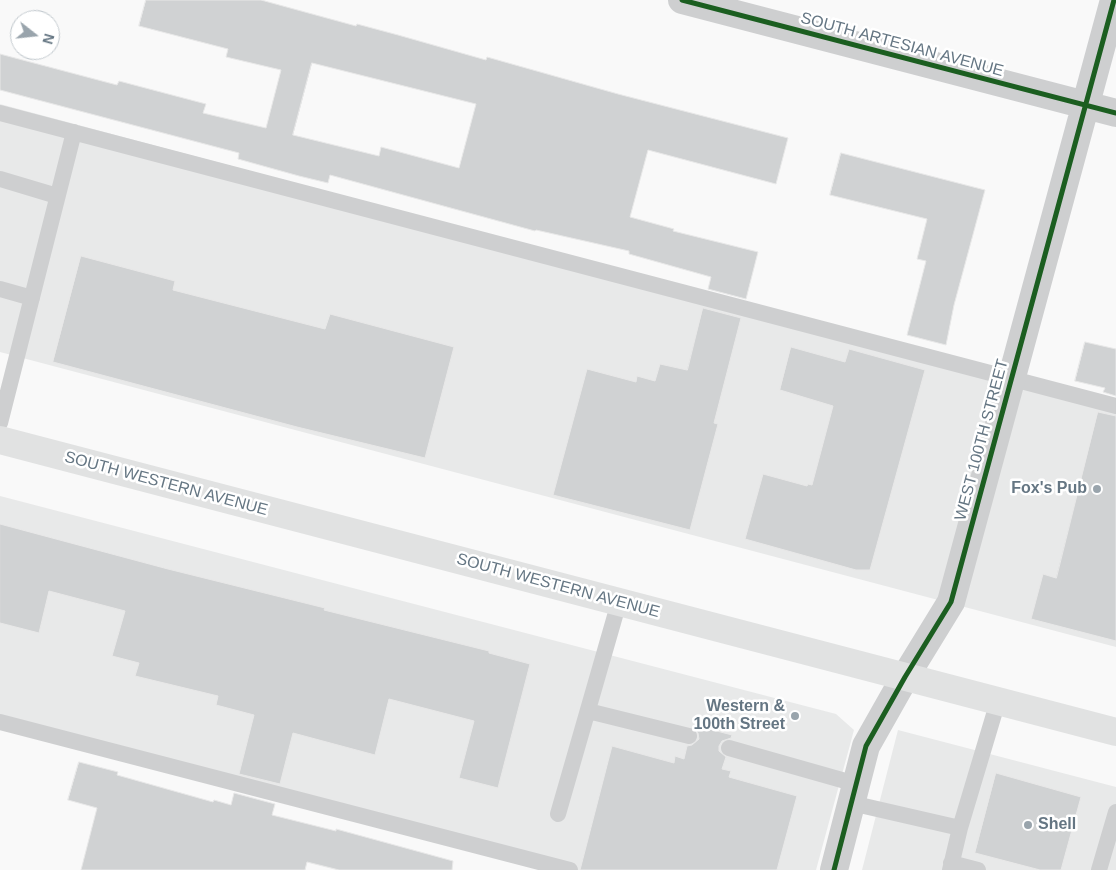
<!DOCTYPE html>
<html>
<head>
<meta charset="utf-8">
<style>
  body { margin:0 }
  #map { position:relative; width:1116px; height:870px; overflow:hidden; background:#f9f9f9; font-family:Helvetica,sans-serif }
  canvas { display:block }
  .north { position:absolute; left:10px; top:10px; width:50px; height:50px; box-sizing:border-box; background:#fff; border:1px solid #c1c8cd; border-radius:50%; rotate:106deg; font-size:14px; font-weight:700; line-height:20px; text-align:center; color:#657683 }
  .north::after { content:''; display:block; margin:auto; width:18px; height:22px; background:#99a4ac; clip-path:polygon(50% 0,100% 100%,50% 72%,0 100%) }
</style>
</head>
<body>
<div id="map">
<canvas width="1116" height="870"></canvas>
<div class="north">N</div>
</div>
<script>
const c = document.querySelector('canvas').getContext('2d');
c.lineJoin = 'round';
function fillPath(path, color) {
  c.fillStyle = color;
  c.fill(path, 'evenodd');
}
function trace(path, color, width, dash) {
  c.strokeStyle = color;
  c.lineWidth = width;
  c.lineCap = dash ? 'butt' : 'round';
  c.setLineDash(dash || []);
  c.stroke(path);
}
function label(font, color, halo, rows, align = 'center') {
  c.font = font + ' Helvetica,sans-serif';
  c.lineWidth = 5;
  c.setLineDash([]);
  c.textBaseline = 'middle';
  c.strokeStyle = halo;
  c.fillStyle = color;
  for (const [text, x, y, turn = 0] of rows) {
    c.save();
    c.translate(x, y);
    c.rotate((+turn || 0) * Math.PI / 180);
    c.textAlign = isNaN(turn) ? turn : align;
    if (halo) c.strokeText(text, 0, 0);
    c.fillText(text, 0, 0);
    c.restore();
  }
}
fillPath(new Path2D(`
  M0 104 1116 403V647L0 352Z
  M0 496 836 714 854 730 816 870H570L0 722Z
  M898 730 1116 787V870H862Z`), '#e8e9e9');
const building = new Path2D(`
  M146 0H261L356 26 357 24 398 35 486 60 487 57 618 94 788 138 776 184 648 150 630 217 674 229 673 231 758 252 746 299 708 289 711 277 629 254V251L536 230 535 231 330 175 328 183 299 176 238 159 239 153 0 90V54L117 85 119 81 206 104 203 113 266 128 281 70 226 57 228 49 139 26ZM312 63 476 104 459 168 381 147 379 156 293 135Z
  M841 153 985 190 954 305 946 345 907 335 926 261 917 259 927 219 830 195Z
  M81 256 175 281 173 290 325 329 330 314 454 347 425 458 297 427 53 362Z
  M703 308 741 318 714 423 718 424 690 530 553 495 587 369 636 382 637 376 655 381 660 364 687 370Z
  M1085 342 1116 349V396L1103 392 1105 388 1075 381Z
  M791 347 845 362 849 349 925 370 870 570H856L745 539 763 474 807 486 808 484 812 485 833 406 780 390Z
  M1098 412 1116 416V641L1031 619 1043 574 1056 578Z
  M0 524 168 569 325 608 324 610 489 651V653L530 664 498 788 459 778 474 721 389 699 375 755 293 733 280 784 239 774 254 715 216 705 218 696 135 676 139 663 112 656 125 611 49 591 39 633 0 623Z
  M694 725 732 735 731 738 722 741 719 746V751L726 757 722 769 731 771 729 777 797 796 777 870H580L612 746 674 763 675 756 684 759 687 746 692 745 699 739 698 733 693 727Z
  M79 762 118 772 117 775 213 802 214 800 231 805 234 793 275 804 272 815 336 831V829L453 861 452 870H339L307 862 305 870H81L97 808 68 800Z
  M996 773 1081 797 1061 870H1040L975 853Z`);
fillPath(building, '#d0d2d3');
trace(building, '#e8e8e8', 1);
trace(new Path2D(`
  M0 113 1116 406
  M0 179 57 196
  M0 289 32 298
  M0 423 74 132
  M588 711 689 736
  M0 722 570 870
  M729 748 856 784
  M851 803 960 828 998 701
  M558 814 619 602
  M951 863 978 870
  M950 870 960 828
  M1099 870 1116 812`), '#cecfd0', 16);
trace(new Path2D(`
  M682 0 1116 113
  M834 870 866 746 905 677 951 602 1114 0`), '#cecfd0', 28);
trace(new Path2D(`
  M0 440 1116 732`), '#e1e2e2', 28);
trace(new Path2D(`
  M682 0 1116 113
  M834 870 866 746 905 677 951 602 1114 0`), '#1b5e20', 5);
for (const [x, y, r, color] of [
  [1097,489,5,"#99a4ac"],
  [795,716,5,"#99a4ac"],
  [1028,825,5,"#99a4ac"]
]) {
  const dot = new Path2D();
  dot.arc(x, y, r, 0, 2 * Math.PI);
  c.fillStyle = color;
  c.fill(dot);
  trace(dot, '#fff', 2);
}
label('16px', '#657683', '#fff', [
  ["SOUTH ARTESIAN AVENUE",902,45,15],
  ["WEST 100TH STREET",982,440,-75],
  ["SOUTH WESTERN AVENUE",166,484,15],
  ["SOUTH WESTERN AVENUE",558,586,15]
]);
label('bold 16px', '#657683', '#fff', [
  ["Fox's Pub",1087,489],
  ["Western &",785,707],
  ["100th Street",785,725],
  ["Shell",1038,825,"left"]
], 'right');
</script>
</body>
</html>
